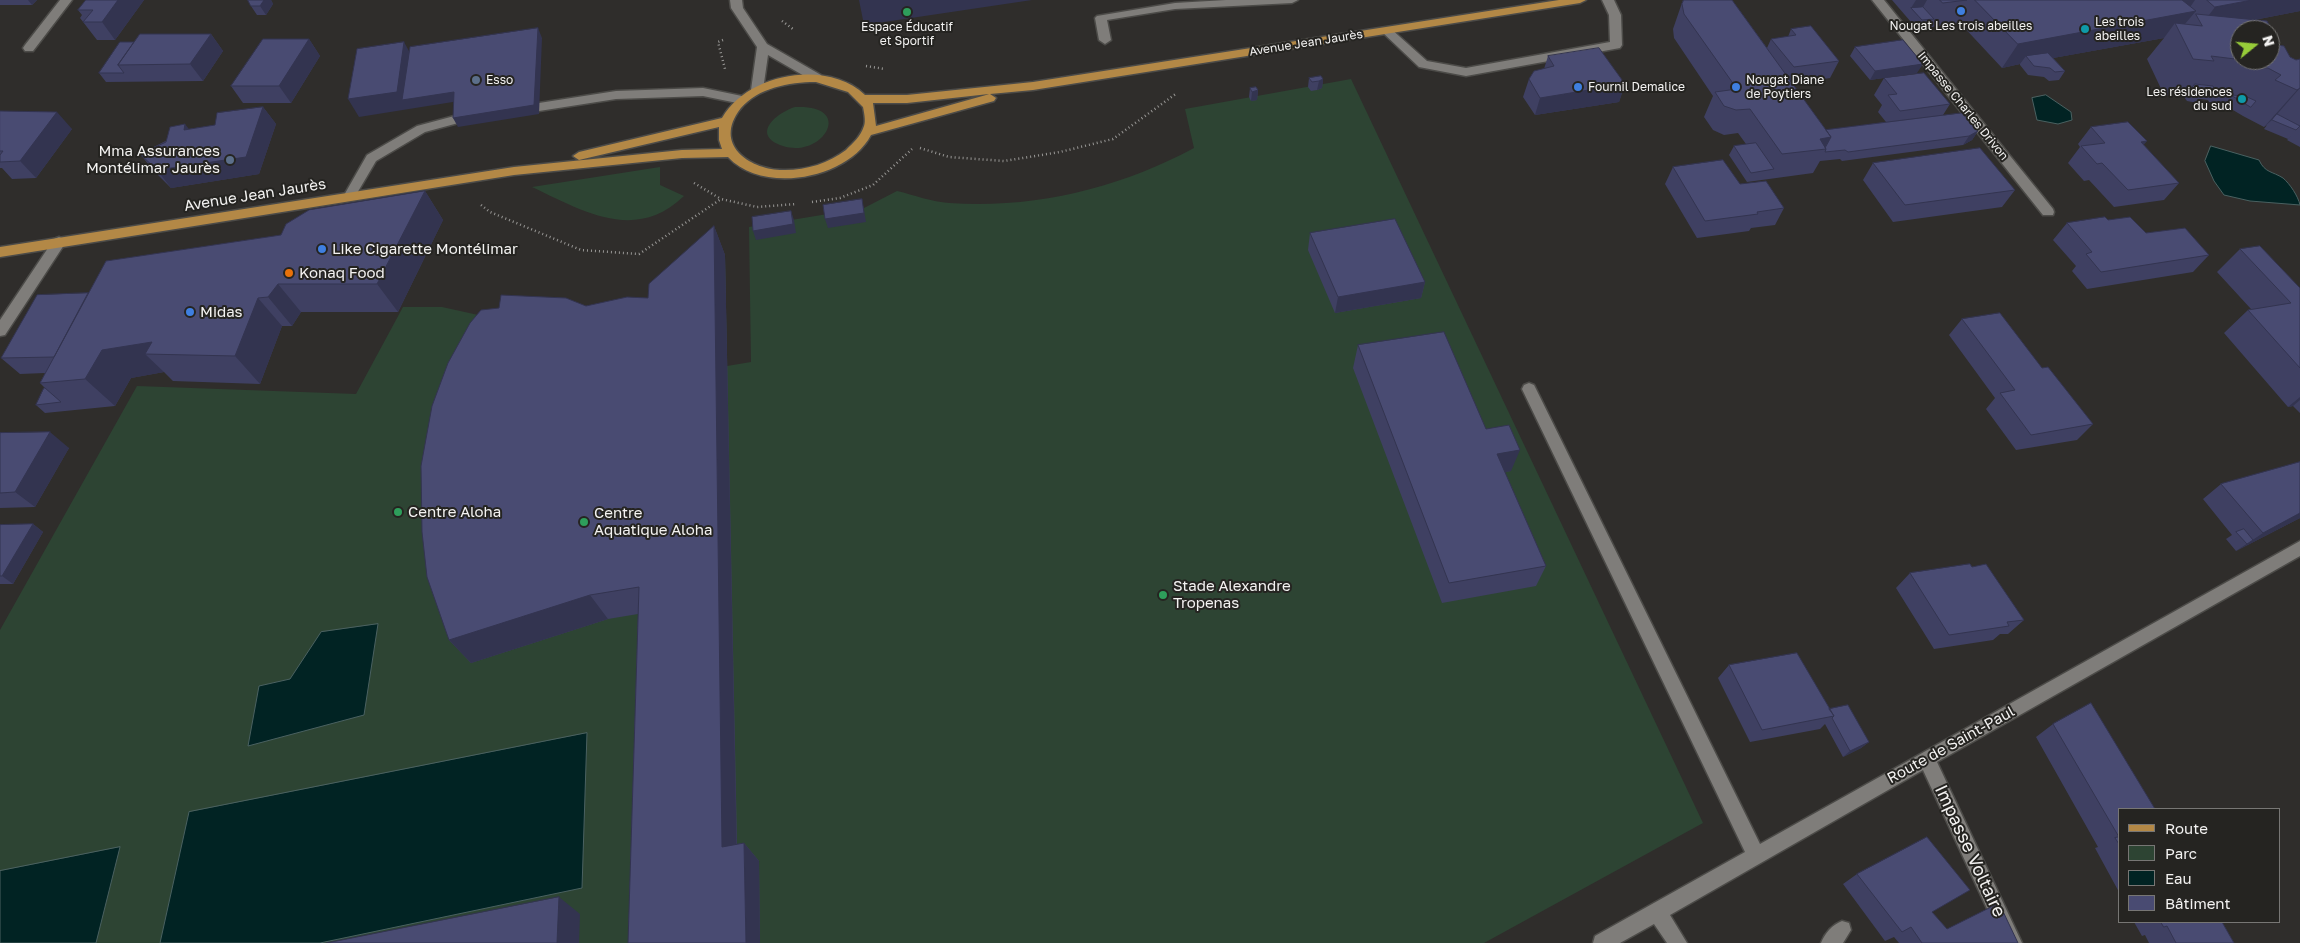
<!DOCTYPE html>
<html>
<head>
<meta charset="utf-8">
<style>
  body { margin:0 }
  #map { position:relative; width:2300px; height:943px; overflow:hidden; background:#2f2d2b; font-family:"Golos Text",sans-serif }
  canvas { display:block }
  .legend { position:absolute; left:2118px; top:808px; width:162px; height:115px; box-sizing:border-box; background:#252421; border:1px solid #777674; margin:0; padding:6px 9px; list-style:none; font-size:15px; color:#f3f2f1 }
  .legend li { display:flex; align-items:center; gap:10px; height:25px }
  .legend b { width:25px; border:1px solid #777674 }
  .north { position:absolute; left:2230px; top:20px; width:50px; height:50px; box-sizing:border-box; background:#252421; border:1px solid #777674; border-radius:50%; rotate:73deg; font-size:14px; font-weight:700; line-height:20px; text-align:center; color:#f3f2f1 }
  .north::after { content:''; display:block; margin:auto; width:18px; height:22px; background:#97cc39; clip-path:polygon(50% 0,100% 100%,50% 72%,0 100%) }
</style>
</head>
<body>
<div id="map">
<canvas width="2300" height="943"></canvas>
<ul class="legend">
<li><b style="height:6px;background:#b38846"></b>Route</li>
<li><b style="height:14px;background:#2d4433"></b>Parc</li>
<li><b style="height:14px;background:#012323"></b>Eau</li>
<li><b style="height:14px;background:#494b72"></b>Bâtiment</li>
</ul>
<div class="north">N</div>
</div>
<script>
const c = document.querySelector('canvas').getContext('2d');
c.lineJoin = 'round';
function fillPath(path, color) {
  c.fillStyle = color;
  c.fill(path, 'evenodd');
}
function trace(path, color, width, dash) {
  c.strokeStyle = color;
  c.lineWidth = width;
  c.lineCap = dash ? 'butt' : 'round';
  c.setLineDash(dash || []);
  c.stroke(path);
}
function label(font, color, halo, rows, align = 'center') {
  c.font = font + ' "Golos Text",sans-serif';
  c.lineWidth = 4;
  c.setLineDash([]);
  c.textBaseline = 'middle';
  c.strokeStyle = halo;
  c.fillStyle = color;
  for (const [text, x, y, turn = 0] of rows) {
    c.save();
    c.translate(x, y);
    c.rotate((+turn || 0) * Math.PI / 180);
    c.textAlign = isNaN(turn) ? turn : align;
    if (halo) c.strokeText(text, 0, 0);
    c.fillText(text, 0, 0);
    c.restore();
  }
}
fillPath(new Path2D(`
  M1351 79 1703 823 1484 943H0V630L137 386 356 394 403 307H442L519 324 662 313 725 255 727 366 751 362 749 227 864 208 897 191C914 195 932 202 949 203 1034 209 1120 188 1194 148L1185 109Z
  M795 107C856 104 823 159 783 146 750 135 776 113 795 107Z
  M660 167V185L684 196C635 243 583 211 532 187Z`), '#2d4433');
const water = new Path2D(`
  M2046 95 2071 112 2072 120 2058 124 2037 120 2032 98Z
  M2211 146 2259 160C2265 173 2272 171 2283 178 2290 184 2298 196 2300 205L2250 201 2224 195 2214 181 2205 161Z
  M378 624 364 715 248 746 259 686 290 679 321 632Z
  M587 733 582 888 320 943H160L189 812Z
  M120 847 96 943H0V871Z`);
fillPath(water, '#012323');
trace(water, '#4a6161', 1);
const minor = new Path2D(`
  M60 0H72L33 51H25L23 48 25 45Z
  M730 0H742L743 8 767 44 821 75 823 78 821 81H813L768 55 763 90 757 94 753 93 751 90 757 47 731 8Z
  M1226 0H1298L1292 3 1175 9 1107 20 1111 40 1105 44 1099 40 1095 18 1097 16 1175 3Z
  M1602 0H1614L1621 15 1622 45 1620 48 1466 76 1419 67 1380 30 1382 28H1390L1427 61 1466 68 1610 42 1609 15Z
  M1872 0H1884L2053 209 2054 212 2053 215H2043Z
  M703 88 742 96 748 100 742 104 703 96 616 99 539 111 533 107 539 103 616 91Z
  M458 115 462 116 464 119 462 122 425 132 376 161 353 200H345L343 197 367 155 417 126Z
  M59 237 64 239 66 242 64 245 5 335 0 336V320L54 239Z
  M1529 383 1534 385 1536 389 1760 844 2300 541V556L1937 762 2022 943H2003L1923 770 1670 915 1687 943H1667L1654 924 1620 943H1593L1595 936 1745 852 1522 389 1524 385Z
  M1842 921 1849 923 1851 930 1843 943H1821C1825 933 1832 925 1842 921Z`);
const major = new Path2D(`
  M1559 0H1586L1580 3 1033 90 990 94 996 98 994 101 871 135C848 179 763 195 728 157L682 158 514 175 0 257V247L514 167 682 150 722 149 719 140V127L579 160 573 156 579 152 722 118C748 73 827 59 865 95H907L1033 82ZM810 82H816L848 92 863 107C864 112 866 121 864 126 861 136 853 143 846 150 829 163 807 170 785 170 754 171 714 148 738 112 753 90 784 83 810 82ZM989 94 986 95 876 126 873 103H907Z`);
trace(minor, '#4c4b48', 3);
trace(major, '#4c4b48', 3);
trace(new Path2D(`
  M782 21 793 29
  M723 40 718 42 725 69
  M866 66 885 69
  M920 148 949 157 1004 161 1060 152 1113 139 1177 93
  M694 183 721 199
  M812 202 840 198 873 185 912 149
  M481 205 490 212 581 250 639 254 721 199 757 207 796 204`), '#989795', 2.5, [1, 3]);
fillPath(minor, '#7f7d7a');
fillPath(major, '#b38846');
fillPath(new Path2D(`
  M0 0H37L32 5H0Z
  M86 0H144L115 40H97L80 18 82 15 78 10Z
  M248 0H271L273 4 266 15H257L251 6Z
  M1683 0H1732L1767 48 1771 39 1788 37 1791 29 1839 61 1830 78 1792 84 1826 130 1886 122 1878 112 1882 105 1874 95 1884 78 1950 104 1943 115 1978 131 1972 140 1963 145 1842 161 1840 159 1820 161 1813 173 1747 182 1729 155 1734 146 1746 144 1738 133 1724 135 1713 130 1704 117 1713 96 1674 38 1673 29Z
  M1892 0H2300V11L2254 20 2267 21 2273 33 2270 36V30H2240V60H2270V44L2284 46 2290 57 2296 60 2300 59V147L2287 140 2292 135 2288 139 2264 129 2267 125 2264 127 2243 116 2223 104 2224 103 2209 102 2208 100 2201 99 2198 103 2187 101 2184 97 2164 95 2147 59 2164 38 2053 58 2065 71 2059 80 2049 81 2044 77 2028 75 2020 65V64L2002 68 1960 23 1917 29Z
  M211 34 223 51 203 81 106 82 99 73 134 42Z
  M309 39 320 56 291 103H243L231 86Z
  M1855 47 1917 73 1870 80 1850 56Z
  M1548 56 1625 84 1619 102 1535 115 1523 97 1529 79 1544 69Z
  M1309 78 1323 79 1322 88 1317 90 1311 91 1308 87Z
  M1250 88 1258 90 1257 100 1251 101 1249 97Z
  M263 107 276 124 259 174 171 188 154 171 140 154 189 129 215 125Z
  M0 111 72 129 36 178 12 179 2 168H0Z
  M2091 127 2144 146 2179 183 2164 200 2114 207 2089 180 2084 181 2068 163 2080 147 2078 144Z
  M1873 163 2015 190 2002 207 1893 222 1863 180Z
  M1673 167 1740 184 1784 208 1775 225 1751 228 1749 231 1697 238 1665 184Z
  M425 191 443 220 398 312H301L292 326H282L260 384 173 381 164 372 131 378 115 406 45 413 36 405 45 388 40 383 45 373 20 374 1 358 88 293Z
  M2108 220 2146 233 2209 255 2193 272 2087 289 2072 271 2076 266 2053 240 2067 223Z
  M714 226 725 255 737 844 744 843 759 861 760 943H628L638 614 608 619 471 663 449 640 586 306 648 298Z
  M1310 233 1425 282 1421 298 1335 313 1308 250Z
  M2240 249 2300 288V413L2293 406 2288 407 2224 333 2248 310 2251 309 2217 272Z
  M1962 319 2042 368 2093 424 2077 440 2016 450 1986 409 1995 398 1949 335Z
  M1358 345 1486 429 1511 471 1505 472 1546 566 1536 586 1442 603 1353 368Z
  M0 433 69 448 35 507 0 508Z
  M2300 462V518L2236 551 2226 539 2232 535 2203 499 2221 484Z
  M33 524 43 532 13 584H0V525Z
  M1972 567 2024 620 2008 634H2000L1993 640 1934 649 1896 588 1910 573Z
  M1729 665 1829 709 1869 742 1861 748 1843 757 1825 724 1820 729 1750 742 1718 678Z
  M2053 724 2119 809V892L2095 848 2098 847 2036 737Z
  M1857 874 1932 912 1947 929 2018 943H1899L1894 937 1885 941 1843 884Z
  M2134 922H2222L2234 943H2149L2145 935 2142 936Z`), '#3f4062');
fillPath(new Path2D(`
  M28 0H37L32 5Z
  M118 0H144L115 40 102 22Z
  M264 0H271L273 4 266 15 260 6Z
  M859 0H1032L864 25Z
  M1916 0H1927L1918 16 1911 8Z
  M2178 0H2195L2186 13 2196 11 2179 31 2175 23 2164 38 2031 62 2026 56 2020 64 2002 68 2018 44Z
  M2252 0H2300V11L2197 31 2215 7Z
  M538 28 542 38 539 114 458 127 453 118Z
  M211 34 223 51 203 81 190 64Z
  M309 39 320 56 291 103 279 86Z
  M404 42 414 60 454 92 459 101 359 117 348 99Z
  M1923 64 1917 73 1870 80 1875 71Z
  M1323 79 1322 88 1317 90 1319 81Z
  M1625 84 1619 102 1535 115 1540 98Z
  M2300 88 2272 120 2264 127 2297 90Z
  M1258 90 1257 100 1251 101 1252 92Z
  M263 107 276 124 259 174 171 188 157 170Z
  M57 112 72 129 36 178 20 161Z
  M185 124 199 142 184 130Z
  M1978 131 1972 140 1963 145 1969 136Z
  M1831 137 1824 149 1820 139Z
  M2147 141 2133 158 2141 142Z
  M425 191 443 220 398 312 377 284Z
  M862 199 866 222 828 228 825 219Z
  M791 211 794 220 796 233 756 240 753 231Z
  M714 226 725 255 737 865 722 847Z
  M1425 282 1421 298 1335 313 1338 297Z
  M278 284 301 312 292 326 268 297Z
  M258 298 282 326 260 384 235 356Z
  M152 342 145 354 164 372 131 378 115 406 85 379 102 350Z
  M2300 397V400L2293 406 2288 407Z
  M50 432 69 448 35 507 15 492Z
  M1520 450 1511 471 1489 475 1497 454Z
  M2300 513V518L2236 551 2263 533Z
  M33 524 43 532 13 584 2 576Z
  M590 595 608 619 471 663 449 640Z
  M1869 742 1861 748 1843 757 1850 751Z
  M744 843 759 861 760 943H746Z
  M559 897 580 914 579 943H557Z`), '#333450');
const building = new Path2D(`
  M86 0H118L102 22H83L93 10H78Z
  M248 0H264L260 6H251Z
  M1684 0H1732L1831 137 1820 139 1826 149 1782 154 1750 109 1736 110 1724 106 1715 92 1737 89 1684 14 1682 4Z
  M1940 0H1967L1943 3Z
  M1975 0H2182L2196 11 2018 44Z
  M2207 0H2252L2215 7Z
  M1923 7 1934 19 1922 20 1911 8Z
  M2196 14 2267 21 2273 33H2270V30H2240V60H2270V44L2284 46 2290 57 2296 60 2300 59V88L2297 90 2275 80 2281 75 2268 68 2240 65 2235 59 2211 56 2214 61 2193 59 2175 23 2202 26Z
  M1811 26 1839 61 1794 67 1771 39 1796 35 1791 29Z
  M538 28 534 105 453 118 454 92 402 100 410 47Z
  M140 34H211L190 64 118 65Z
  M263 39H309L279 86H231Z
  M1903 40 1923 64 1875 71 1855 47Z
  M120 42H134L118 65 124 73H99Z
  M404 42 397 92 348 99 357 49Z
  M1599 48 1625 84 1540 98 1529 79 1534 71 1554 66 1548 56Z
  M2048 53 2065 71 2055 72 2050 68 2034 66 2026 56Z
  M1924 73 1950 104 1900 111 1888 95 1897 94 1884 78Z
  M1321 76 1323 79 1319 81 1312 82 1309 78Z
  M2195 84 2213 86 2216 91 2203 90 2205 94 2194 92 2192 88Z
  M1256 87 1258 90 1252 92 1250 88Z
  M2231 95 2245 96 2256 101 2251 107Z
  M263 107 246 157 157 170 140 154 166 142 170 127 185 124 184 130 215 125 217 113Z
  M0 111 57 112 20 161 0 162V155L3 151H0Z
  M1963 113 1978 131 1969 136 1848 152 1845 150 1825 152 1826 149 1825 148 1831 137 1826 130Z
  M2277 114 2300 126 2296 130 2272 120Z
  M2128 122 2147 141 2141 142 2179 183 2128 190 2102 163 2097 164 2081 146 2105 143 2091 127Z
  M1756 143 1774 169 1751 173 1734 146Z
  M1980 148 2015 190 1905 205 1873 163Z
  M1723 160 1740 184 1766 181 1784 208 1757 212 1758 214 1705 221 1673 167Z
  M425 191 377 284H278L268 297 258 298 235 356 145 354 152 342 102 350 85 379 40 383 106 261 281 235 286 224 309 210Z
  M862 199 864 213 825 219 823 205Z
  M791 211 793 224 753 231 752 217Z
  M2105 217 2108 220 2130 217 2146 233 2185 228 2209 255 2101 272 2086 254 2092 252 2067 223Z
  M1395 219 1425 282 1338 297 1310 233Z
  M714 226 722 847 744 843 746 943H628L639 587 590 595 449 640 427 577 422 532 421 466 432 406 448 363 470 323 481 310 499 308 501 295 566 298 586 306 627 297 648 298 649 284Z
  M2260 246 2300 288V368L2248 310 2291 303 2240 249Z
  M88 293 54 357 1 358 37 295Z
  M2000 313 2042 368 2048 367 2093 424 2031 435 2000 393 2015 390 1962 319Z
  M1444 332 1486 429 1509 425 1520 450 1497 454 1546 566 1449 583 1358 345Z
  M44 388H45L61 402 36 405Z
  M50 432 15 492 0 493V433Z
  M2300 462V513L2263 533 2221 484Z
  M33 524 2 576H0V525Z
  M2244 529 2253 540 2247 544 2236 532Z
  M1970 564 1972 567 1986 564 2024 620 2007 622 2009 626 1949 635 1910 573Z
  M1797 653 1834 716 1762 730 1729 665Z
  M2091 703 2155 809H2119V837L2053 724Z
  M1848 705 1869 742 1850 751 1832 718 1834 716 1829 709Z
  M1927 837 1970 890 1932 912 1947 929 1999 903 2018 943H1922L1911 927 1902 932 1857 874Z
  M2119 837V844L2115 838Z
  M559 897 557 943H327Z
  M2161 922H2222L2234 943H2176L2167 926 2164 927Z`);
fillPath(building, '#494b72');
trace(building, '#333450', 1);
for (const [x, y, r, color] of [
  [1961,11,5,"#3f7fe0"],
  [907,12,5,"#2e9e5b"],
  [2085,29,5,"#0f9aa8"],
  [476,80,5,"#5c6f8a"],
  [1578,87,5,"#3f7fe0"],
  [1736,87,5,"#3f7fe0"],
  [2242,99,5,"#0f9aa8"],
  [230,160,5,"#5c6f8a"],
  [322,249,5,"#3f7fe0"],
  [289,273,5,"#e8710a"],
  [190,312,5,"#3f7fe0"],
  [398,512,5,"#2e9e5b"],
  [584,522,5,"#2e9e5b"],
  [1163,595,5,"#2e9e5b"]
]) {
  const dot = new Path2D();
  dot.arc(x, y, r, 0, 2 * Math.PI);
  c.fillStyle = color;
  c.fill(dot);
  trace(dot, '#252421', 2);
}
label('12px', '#f3f2f1', '#252421', [
  ["Les trois",2095,22],
  ["abeilles",2095,36],
  ["Nougat Les trois abeilles",1961,26,"center"],
  ["Espace Éducatif",907,27,"center"],
  ["et Sportif",907,41,"center"],
  ["Esso",486,80],
  ["Nougat Diane",1746,80],
  ["de Poytiers",1746,94],
  ["Fournil Demalice",1588,87],
  ["Les résidences",2232,92,"right"],
  ["du sud",2232,106,"right"]
], 'left');
label('12px', '#f3f2f1', '#252421', [
  ["Avenue Jean Jaurès",1306,43,-9],
  ["Impasse Charles Drivon",1963,106,51]
]);
label('15px', '#f3f2f1', '#252421', [
  ["Mma Assurances",220,151,"right"],
  ["Montélimar Jaurès",220,168,"right"],
  ["Like Cigarette Montélimar",332,249],
  ["Konaq Food",299,273],
  ["Midas",200,312],
  ["Centre Aloha",408,512],
  ["Centre",594,513],
  ["Aquatique Aloha",594,530],
  ["Stade Alexandre",1173,586],
  ["Tropenas",1173,603]
], 'left');
label('15px', '#f3f2f1', '#252421', [
  ["Avenue Jean Jaurès",255,195,-9],
  ["Route de Saint-Paul",1951,745,-29]
]);
label('18px', '#f3f2f1', '#252421', [
  ["Impasse Voltaire",1970,851,65]
]);
</script>
</body>
</html>
